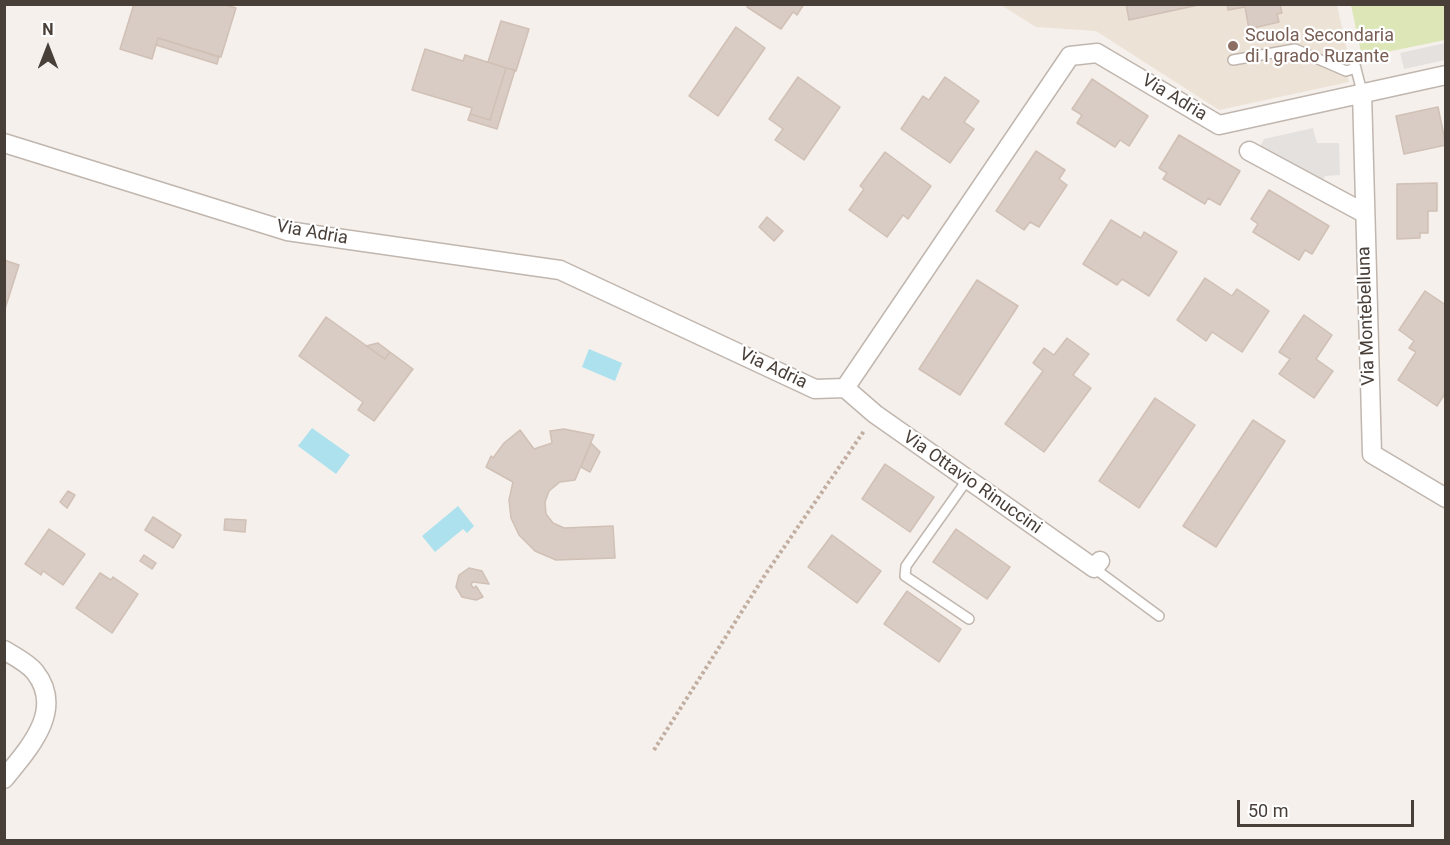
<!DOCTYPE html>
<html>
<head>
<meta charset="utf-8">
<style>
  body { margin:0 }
  #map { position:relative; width:1450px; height:845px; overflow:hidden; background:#f5f0ec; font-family:Roboto,sans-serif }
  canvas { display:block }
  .frame { position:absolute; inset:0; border:6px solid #493f39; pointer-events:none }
  .north { position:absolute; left:18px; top:18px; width:60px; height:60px; -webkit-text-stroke:4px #fff; paint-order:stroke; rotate:0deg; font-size:16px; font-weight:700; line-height:24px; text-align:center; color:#493f39 }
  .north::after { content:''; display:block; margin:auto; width:21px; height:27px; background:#493f39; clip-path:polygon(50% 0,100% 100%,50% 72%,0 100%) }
  .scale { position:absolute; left:1237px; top:800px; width:177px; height:27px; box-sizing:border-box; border:3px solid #493f39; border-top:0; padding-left:8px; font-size:18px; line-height:21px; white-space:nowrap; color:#493f39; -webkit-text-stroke:4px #fff; paint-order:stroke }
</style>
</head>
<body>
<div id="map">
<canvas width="1450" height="845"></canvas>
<div class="frame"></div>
<div class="north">N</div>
<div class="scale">50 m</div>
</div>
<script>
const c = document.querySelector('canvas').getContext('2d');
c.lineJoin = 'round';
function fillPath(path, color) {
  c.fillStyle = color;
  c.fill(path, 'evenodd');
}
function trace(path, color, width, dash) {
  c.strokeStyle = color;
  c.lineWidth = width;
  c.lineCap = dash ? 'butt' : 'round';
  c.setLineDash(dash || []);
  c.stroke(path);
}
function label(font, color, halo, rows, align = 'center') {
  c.font = font + ' Roboto,sans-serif';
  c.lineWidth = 4.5;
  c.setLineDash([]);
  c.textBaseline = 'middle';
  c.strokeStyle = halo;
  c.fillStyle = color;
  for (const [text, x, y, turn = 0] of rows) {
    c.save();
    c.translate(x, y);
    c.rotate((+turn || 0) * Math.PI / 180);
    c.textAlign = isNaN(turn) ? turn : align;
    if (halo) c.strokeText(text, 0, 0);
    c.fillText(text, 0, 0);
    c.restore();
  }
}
fillPath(new Path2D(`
  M1001 5H1337L1349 60 1344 62 1349 82 1219 110 1096 31 1036 27Z`), '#ede2d6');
fillPath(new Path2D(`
  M1351 5H1445V40L1362 57Z`), '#dce6b7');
fillPath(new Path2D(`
  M1445 43V60L1404 69 1400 53Z
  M1313 128 1317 143H1339L1340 175 1325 176 1319 189 1256 154 1264 139Z`), '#e4e1df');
fillPath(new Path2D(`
  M589 349 622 363 615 381 582 367Z
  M312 428 350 455 336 474 298 446Z
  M458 506 474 526 467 533 463 529 435 552 422 536Z`), '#ace1ed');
const building = new Path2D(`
  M134 4H222L236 8 221 57 158 38 152 59 120 49Z
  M749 4H804L797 15 793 12 781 29 747 7Z
  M1126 4H1203L1129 20Z
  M1227 4H1280L1282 13 1277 14 1279 22 1249 29 1245 7 1228 10Z
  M501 21 529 29 516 71 488 62Z
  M736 27 765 48 718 116 689 96Z
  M158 38 219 57 217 64 156 45Z
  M425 49 463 61 465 55 506 68 490 120 470 114 472 108 412 90Z
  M506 68 515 70 497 129 468 120 470 114 490 120Z
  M798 77 840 107 804 160 775 140 783 129 769 119Z
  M945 77 979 101 964 122 974 129 950 163 901 129 923 96 929 100Z
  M1092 79 1148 116 1129 146 1120 140 1115 147 1077 123 1082 115 1072 109Z
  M1438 107 1446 145 1404 154 1396 116Z
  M1179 135 1240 171 1220 205 1208 198 1205 204 1163 179 1167 173 1159 168Z
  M1036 151 1065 170 1059 179 1067 185 1039 227 1030 222 1024 230 996 211Z
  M885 152 931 186 908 219 903 215 887 237 849 210 864 189 860 186Z
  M1437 183V211H1428V233H1420V238L1397 239V184Z
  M1269 190 1329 226 1312 254 1305 250 1299 260 1253 232 1258 224 1251 219Z
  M767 217 783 231 774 241 759 227Z
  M1111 220 1141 238 1144 232 1177 252 1149 296 1122 279 1117 285 1083 264Z
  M4 260 19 265 4 312Z
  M1205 278 1232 296 1237 289 1269 311 1242 352 1212 332 1206 341 1177 320Z
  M977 280 1018 306 960 395 919 369Z
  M1425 291 1446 305V392L1437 406 1398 380 1416 352 1409 348 1414 341 1399 330Z
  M1304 315 1332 335 1316 359 1333 371 1314 398 1279 374 1290 359 1279 352Z
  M326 317 385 359 390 352 413 369 374 421 358 410 363 402 299 356Z
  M1067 338 1089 354 1073 375 1091 388 1044 452 1005 424 1043 371 1033 363 1044 348 1054 355Z
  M378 343 390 352 385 359 366 346Z
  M1155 398 1195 425 1139 508 1099 481Z
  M1253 420 1285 441 1216 547 1183 526Z
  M564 429 594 435 575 480 560 482 549 491 545 502 546 514 553 523 564 528 613 526 615 558 556 560 535 551 519 535 511 518 509 500 513 482 486 467 491 456 493 458 504 443 520 430 534 449 552 443 550 431Z
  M591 443 600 452 590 472 581 467Z
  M885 464 934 497 910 532 862 499Z
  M68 491 75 495 67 508 60 502Z
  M153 517 181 535 173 548 145 530Z
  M225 519 246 520 245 532 224 530Z
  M49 529 85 554 63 585 43 571 41 575 25 564Z
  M956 529 1010 567 987 599 933 562Z
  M832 535 881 571 857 603 808 567Z
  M144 555 156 563 152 569 140 561Z
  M469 568 482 571 488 582 489 584 473 582 471 584 473 588 476 586 483 597 476 600 462 597 456 587 459 575Z
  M100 573 111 580 113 577 138 594 112 633 76 608Z
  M907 591 961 629 939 662 884 624Z`);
fillPath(building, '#d9ccc4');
trace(building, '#d0c0b5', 1.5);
const service = new Path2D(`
  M1233 60 1295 49 1346 71 1356 68
  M1354 61 1362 92
  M967 480 906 566 905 576 969 619
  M1094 568 1159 616`);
const minor = new Path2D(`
  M1362 92 1372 454 1446 498
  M4 143 287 231 560 270 815 389 845 388
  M1249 151 1364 213
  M845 388 1070 56 1097 53 1219 125 1446 75
  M845 388 875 414 1094 568 1100 561
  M4 650C14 656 28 663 35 672 65 710 29 748 4 779`);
trace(service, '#c0b6ae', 12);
trace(minor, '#c0b6ae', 21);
trace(new Path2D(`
  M654 750 765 575 864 431`), '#c1aea0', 4, [3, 3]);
trace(service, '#fff', 9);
trace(minor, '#fff', 18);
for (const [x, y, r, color] of [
  [1233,46,6,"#8d6e63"]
]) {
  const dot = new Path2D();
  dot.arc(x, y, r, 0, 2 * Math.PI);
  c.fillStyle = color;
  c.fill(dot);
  trace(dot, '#fff', 2);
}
label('18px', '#785e54', '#fff', [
  ["Scuola Secondaria",1245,36],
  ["di I grado Ruzante",1245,57]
], 'left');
label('18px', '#493f39', '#fff', [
  ["Via Adria",1174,98,31],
  ["Via Adria",312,233,10],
  ["Via Montebelluna",1367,316,-92],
  ["Via Adria",773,369,25],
  ["Via Ottavio Rinuccini",972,483,35]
]);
</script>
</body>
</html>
